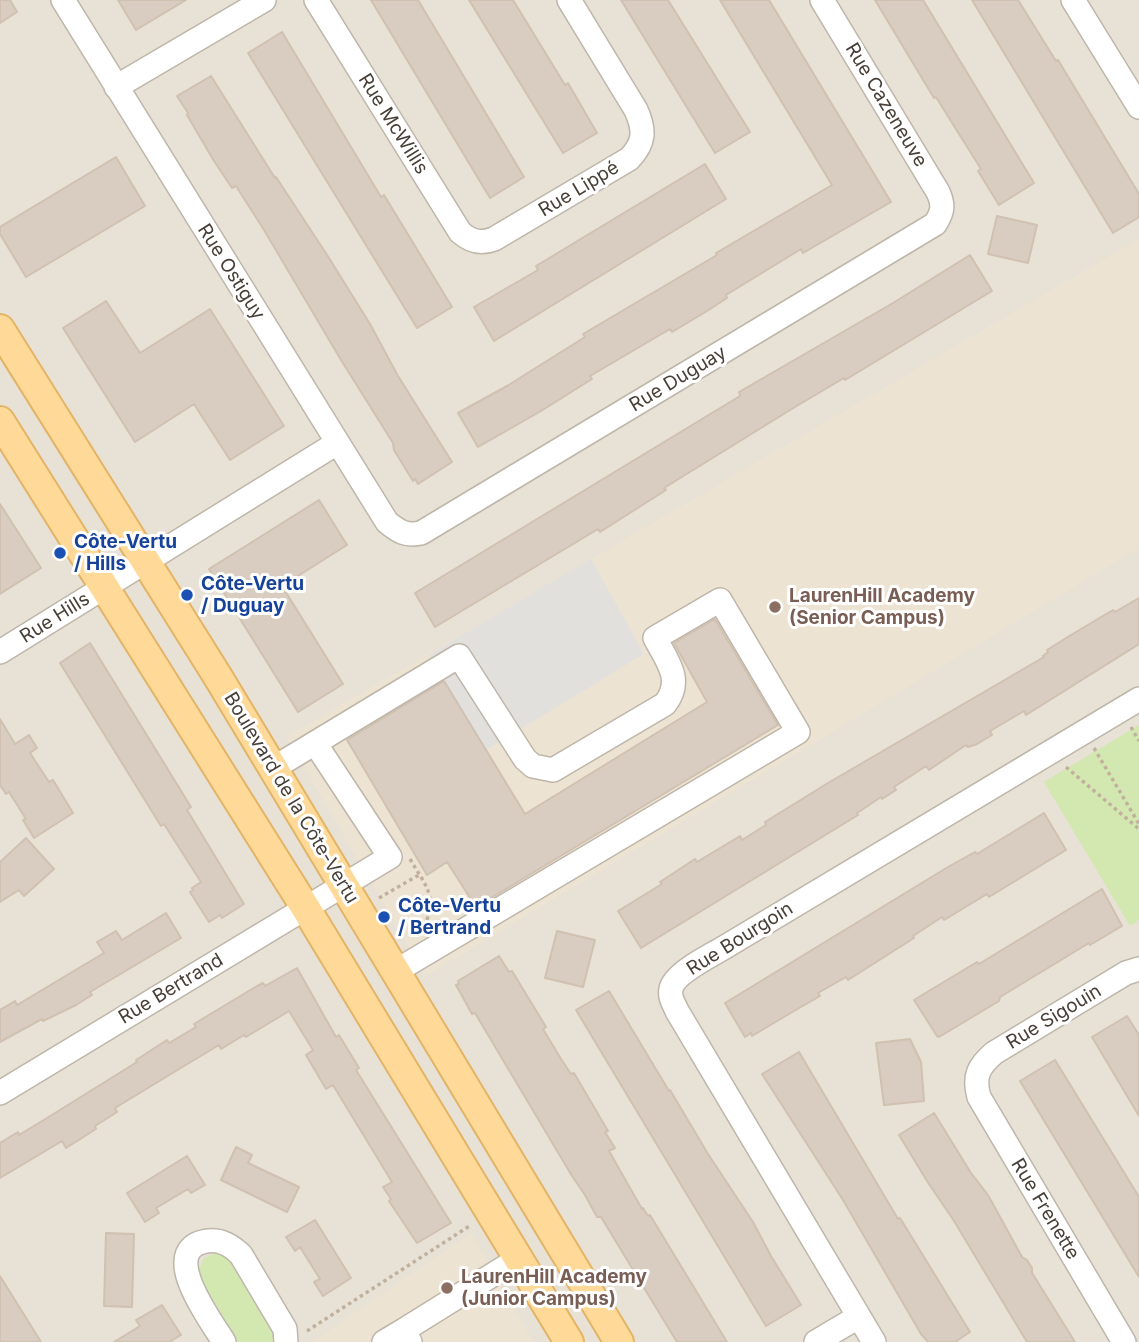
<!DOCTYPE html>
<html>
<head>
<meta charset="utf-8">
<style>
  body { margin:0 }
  canvas { display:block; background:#f4efe8 }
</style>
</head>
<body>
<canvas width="1139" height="1342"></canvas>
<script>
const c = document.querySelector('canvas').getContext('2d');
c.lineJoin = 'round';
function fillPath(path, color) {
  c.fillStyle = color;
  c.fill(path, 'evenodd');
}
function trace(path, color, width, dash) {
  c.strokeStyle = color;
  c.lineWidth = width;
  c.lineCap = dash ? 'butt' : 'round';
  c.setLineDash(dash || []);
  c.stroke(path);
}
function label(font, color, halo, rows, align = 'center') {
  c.font = font + ' Inter,sans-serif';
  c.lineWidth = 6;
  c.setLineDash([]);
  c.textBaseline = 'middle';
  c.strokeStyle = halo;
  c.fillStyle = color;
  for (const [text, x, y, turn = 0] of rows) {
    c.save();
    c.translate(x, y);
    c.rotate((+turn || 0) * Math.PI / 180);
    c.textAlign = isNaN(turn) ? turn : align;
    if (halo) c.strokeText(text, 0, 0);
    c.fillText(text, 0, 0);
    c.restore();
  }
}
fillPath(new Path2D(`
  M0 0H1139V1342H0Z`), '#e8e1d6');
fillPath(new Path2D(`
  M1139 239V548L426 976 286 737Z
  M471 1233 533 1342H312Z`), '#ede3d2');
fillPath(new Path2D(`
  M1139 725V920L1130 926 1044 782Z
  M216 1253 224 1255 232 1261 272 1328 275 1342H238L200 1278 198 1272 204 1258Z`), '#d3e8b1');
fillPath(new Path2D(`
  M591 559 644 654 486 750 428 655Z`), '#e2e0dd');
const building = new Path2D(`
  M0 0H10L17 12 0 23Z
  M118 0H186L136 30Z
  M371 0H418L524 177 490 198Z
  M469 0H513L565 85 568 83 597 133 563 153Z
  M621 0H668L750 132 715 153Z
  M720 0H769L891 202 803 253 801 249 726 295 727 298 707 311 672 332 670 329 590 376 592 379 541 411 478 447 458 413 507 386 585 337 583 334 717 255 716 253 832 185Z
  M875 0H923L1034 183 999 205 978 171 981 169 959 134 936 97 934 98Z
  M972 0H1018L1056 61 1058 60 1139 194V217L1113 233Z
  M282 32 381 197 384 195 452 307 417 328 248 53Z
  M211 76 275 178 276 177 329 258 370 324 398 376 452 462 418 484 415 479 413 481 394 450 393 443 341 360 264 230 236 186 232 188 214 161 187 115 188 113 177 96Z
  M116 157 145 206 26 277 0 234V227Z
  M705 164 726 199 494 341 474 307 538 270 536 266Z
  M997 216 1037 225 1028 263 988 254Z
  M970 255 992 291 845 380 844 378 795 407 664 488 666 490 600 532 598 529 435 627 415 593 740 396 739 392 893 303Z
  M106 301 140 353 210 309 284 426 230 460 194 404 135 442 63 328Z
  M319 500 347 545 282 586 343 684 298 712 209 569Z
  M0 504 41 568 0 594Z
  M1139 598V644L1026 715 1024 711 990 731 992 735 977 744 968 747 966 745 929 770 926 766 894 787 896 790 882 799 881 797 857 813 858 815 641 948 618 911 662 884 660 882 695 859 697 862 740 836 742 840 766 825 765 822 828 783 1044 657 1043 656 1048 652 1047 650 1071 635 1113 610 1115 612Z
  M715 619 778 725 476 907 447 862 427 875 347 740 444 681 525 814 707 702 674 643Z
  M90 643 191 807 187 810 244 904 222 918 220 915 209 922 190 892 193 890 192 888 201 882 164 824 161 826 60 663Z
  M0 719 15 744 29 735 37 748 30 753 49 782 53 780 73 813 34 838 23 820 26 819 9 792 6 794 0 785Z
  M1044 813 1066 850 989 897 987 894 944 920 942 917 913 936 914 938 848 980 846 977 818 993 820 996 794 1011 752 1036 751 1033 745 1037 725 1003 948 867 975 852 977 854Z
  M26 838 54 869 24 896 19 890 0 902V862Z
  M1102 889 1122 926 1090 945 1089 943 1000 997 999 1001 939 1037 937 1036 914 1000 977 962 979 964Z
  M166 913 181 938 90 992 92 995 76 1005 43 1021 42 1019 0 1042V1010L15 1001 17 1005 104 953 97 942 116 931 122 940Z
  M557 931 595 940 583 987 545 978Z
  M499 956 509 972 512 971 546 1027 543 1029 561 1059 571 1074 574 1073 608 1131 605 1132 615 1148 609 1151 642 1209 643 1208 648 1216 650 1215 727 1342H677L601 1217H597L585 1195 572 1176 475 1013 472 1014 456 985 459 984 458 981Z
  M297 968 336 1037 339 1035 359 1068 356 1070 451 1223 417 1243 389 1201 391 1199 383 1187 392 1182 333 1085 326 1089 306 1055 313 1050 289 1011 246 1037 244 1035 221 1049 219 1045 184 1066 115 1108 117 1112 95 1126 96 1129 66 1148 62 1141 0 1178V1143L18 1132 19 1135 47 1118 137 1062 136 1060 167 1040 169 1043 196 1027 194 1024 257 986 263 983 265 986Z
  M609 991 669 1091 670 1090 708 1154 753 1222 771 1256 801 1305 766 1326 576 1010Z
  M1127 1016 1139 1035V1116L1092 1037Z
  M910 1039 921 1062 924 1101 884 1105 876 1043Z
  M799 1052 898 1219 900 1218 970 1332 955 1342H928L921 1334 843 1200 762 1074Z
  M1055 1060 1139 1197V1277L1020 1081Z
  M934 1113 971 1173 988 1195 1022 1257 1027 1260 1032 1268V1273L1075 1342H1027L954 1221 927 1181 899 1135Z
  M236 1147 252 1155 248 1163 299 1187 287 1212 221 1180Z
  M187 1156 205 1185 191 1193 188 1189 156 1208 159 1213 145 1222 127 1193Z
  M315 1220 351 1278 323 1296 314 1282 320 1279 300 1247 295 1251 286 1237Z
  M106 1233 134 1234 132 1307 104 1306Z
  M0 1276 41 1342H0Z
  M162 1305 181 1335 169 1342H114L140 1326 136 1320Z`);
fillPath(building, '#d8cdc0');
trace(building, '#d0c1b1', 2);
const minor = new Path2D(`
  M63 0 387 522C399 532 406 536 421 533L935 224C943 212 944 205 938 192L822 0
  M316 0 460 232C471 242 481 244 494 239L629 159C645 143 645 130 636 110L569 0
  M1073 0 1139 107
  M116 87 264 0
  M0 652 337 443
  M272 769 459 656 525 759 533 766 553 770 665 704C684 680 667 661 655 638L720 600 798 732 396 971
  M0 1093 390 857 315 743
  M404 1330 518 1259
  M224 1342C212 1322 156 1249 207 1241 221 1239 231 1245 241 1255L285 1329 286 1342
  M384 1342 404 1330 410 1342
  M816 1342 858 1317
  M874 1342 677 1011C674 1004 669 997 671 989 674 973 712 955 725 947L1139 699
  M1124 1342 979 1097C973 1076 979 1066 994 1053L1126 973 1139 969`);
const major = new Path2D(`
  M0 329 218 677 619 1342
  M0 421 305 907 569 1342`);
trace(minor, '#bfb6aa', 26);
trace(major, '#e3b466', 32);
trace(new Path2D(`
  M1131 727 1139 741
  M1094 748 1139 824
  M1066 767 1139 829
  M410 859C427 888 439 897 422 931
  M379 898 419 875
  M432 905 462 907
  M307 1331 471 1225`), '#c1b19c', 3.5, [3.5, 3.5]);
trace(minor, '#fff', 23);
trace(major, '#fed997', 28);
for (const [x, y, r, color] of [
  [60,553,7,"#1a4fb4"],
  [187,595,7,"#1a4fb4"],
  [775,607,7,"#8d6e63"],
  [384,917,7,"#1a4fb4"],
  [447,1288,7,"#8d6e63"]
]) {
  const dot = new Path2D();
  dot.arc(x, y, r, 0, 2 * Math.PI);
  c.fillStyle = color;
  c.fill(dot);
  trace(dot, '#fff', 2.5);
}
label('19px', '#473f37', '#fff', [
  ["Rue Cazeneuve",886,105,59],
  ["Rue McWillis",393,124,58],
  ["Rue Lippé",579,189,-31],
  ["Rue Ostiguy",231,272,58],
  ["Rue Duguay",678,379,-31],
  ["Rue Hills",55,618,-32],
  ["Boulevard de la Côte-Vertu",291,798,59],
  ["Rue Bourgoin",740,939,-32],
  ["Rue Bertrand",171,989,-31],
  ["Rue Sigouin",1054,1017,-31],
  ["Rue Frenette",1045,1209,59]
]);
label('bold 19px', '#164399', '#fff', [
  ["Côte-Vertu",74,542],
  ["/ Hills",74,564],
  ["Côte-Vertu",201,584],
  ["/ Duguay",201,606],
  ["Côte-Vertu",398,906],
  ["/ Bertrand",398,928]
], 'left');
label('bold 19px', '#785e54', '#fff', [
  ["LaurenHill Academy",789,596],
  ["(Senior Campus)",789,618],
  ["LaurenHill Academy",461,1277],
  ["(Junior Campus)",461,1299]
], 'left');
</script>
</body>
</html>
